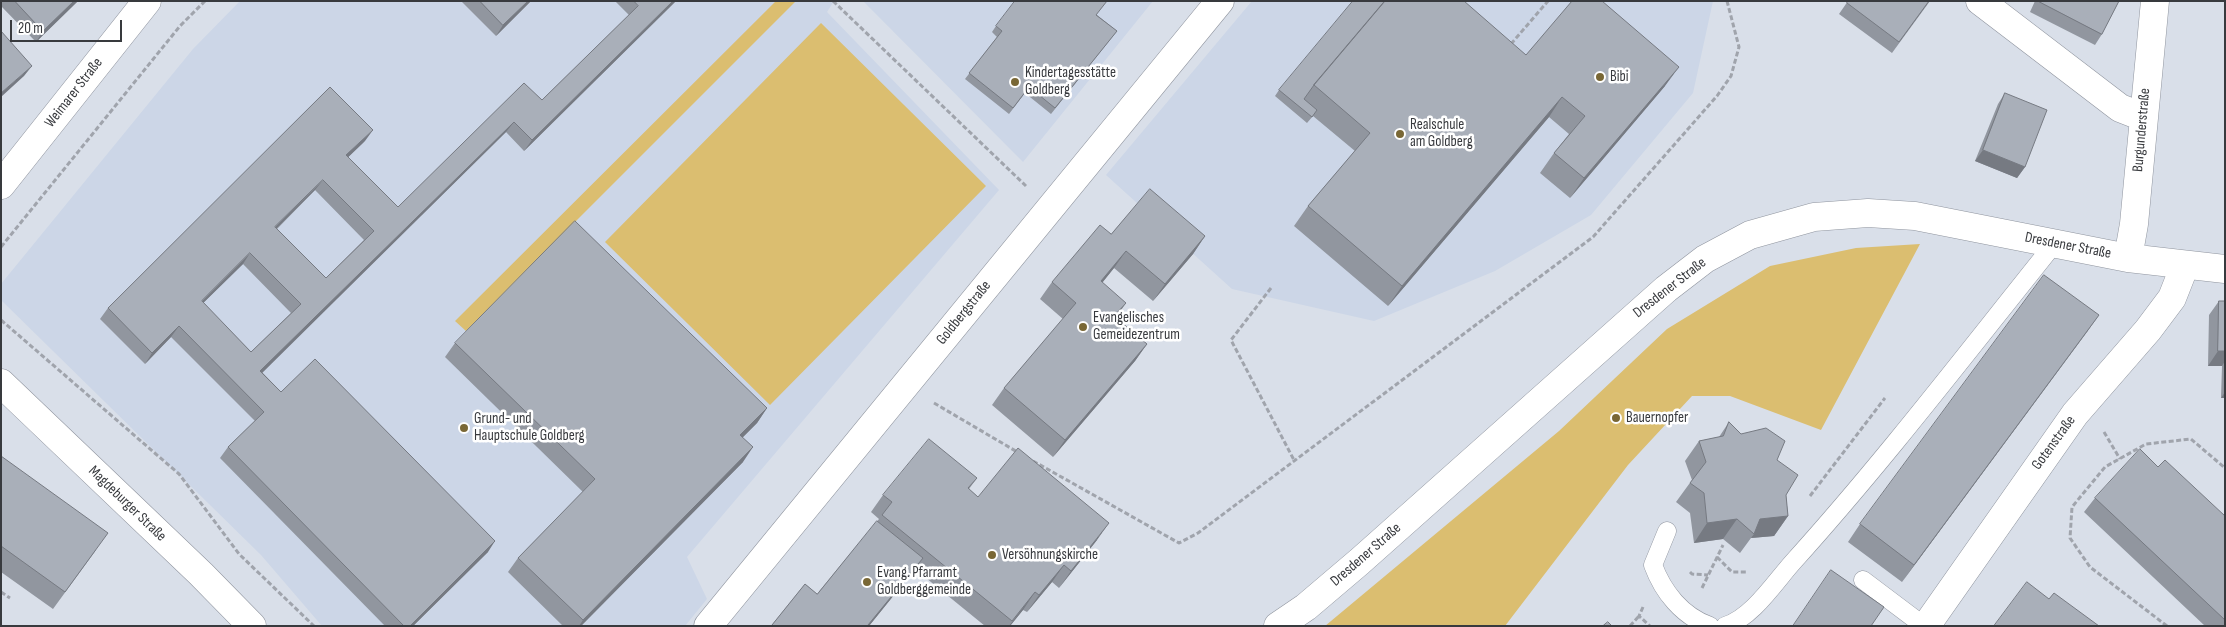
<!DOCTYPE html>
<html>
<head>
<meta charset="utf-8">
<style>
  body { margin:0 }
  #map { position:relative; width:2226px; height:627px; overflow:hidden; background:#d9dfe9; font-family:"Sofia Sans Condensed",sans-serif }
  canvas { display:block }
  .frame { position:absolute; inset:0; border:2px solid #383a3e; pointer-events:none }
  .scale { position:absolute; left:10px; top:20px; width:112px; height:22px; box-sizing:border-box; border:2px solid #383a3e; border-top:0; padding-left:6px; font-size:15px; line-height:18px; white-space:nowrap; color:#383a3e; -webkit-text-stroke:4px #fff; paint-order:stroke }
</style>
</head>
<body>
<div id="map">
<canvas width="2226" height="627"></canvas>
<div class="frame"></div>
<div class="scale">20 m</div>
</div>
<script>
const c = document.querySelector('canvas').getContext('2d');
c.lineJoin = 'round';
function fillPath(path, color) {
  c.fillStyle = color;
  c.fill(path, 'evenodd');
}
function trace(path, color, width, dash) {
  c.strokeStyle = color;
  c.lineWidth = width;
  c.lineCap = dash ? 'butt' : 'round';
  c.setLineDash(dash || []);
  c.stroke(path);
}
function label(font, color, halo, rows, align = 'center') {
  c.font = font + ' "Sofia Sans Condensed",sans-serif';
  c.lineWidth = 5;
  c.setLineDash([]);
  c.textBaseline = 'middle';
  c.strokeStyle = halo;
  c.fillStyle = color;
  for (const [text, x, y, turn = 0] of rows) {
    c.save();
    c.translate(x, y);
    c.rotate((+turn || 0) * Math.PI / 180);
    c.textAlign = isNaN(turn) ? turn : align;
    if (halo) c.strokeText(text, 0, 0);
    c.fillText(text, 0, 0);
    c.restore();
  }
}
fillPath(new Path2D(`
  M240 1H834L827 12 999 190 687 557 707 599 685 626H322L261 555 1 300V284L193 49Z
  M863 1H1153L1023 162Z
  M1252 1H1713L1693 93 1591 215 1495 271 1374 321 1232 289 1106 175Z`), '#ccd6e7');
fillPath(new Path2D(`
  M776 1H796L466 331 455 321Z
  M821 23 986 186 770 405 605 242Z
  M1920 244 1821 430 1730 396H1692L1628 465 1505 626H1325L1559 431 1667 329 1770 266 1856 248Z`), '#dbbe70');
const service = new Path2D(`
  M1667 531 1653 565C1663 592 1682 616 1710 626
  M1863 580 1924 626
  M1725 626C1752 618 1775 582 1793 562 1885 460 1968 351 2054 244`);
const minor = new Path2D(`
  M1980 1 2120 108 2143 117
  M1 185 147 1
  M2128 258 2134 224 2155 1
  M1 383 201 574 252 626
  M708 626 1220 1
  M1278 626 1306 607 1359 562 1666 289 1705 259 1750 235 1814 217 1868 213 1915 216 2128 258 2225 269
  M1926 626 2075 414 2148 330 2172 298 2185 265`);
trace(service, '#8f949e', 19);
trace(minor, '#8f949e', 29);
trace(new Path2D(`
  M833 1 1026 186
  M1511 44 1548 1
  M1 247 180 26 205 1
  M1271 288 1231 340 1295 462
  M1 320 179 474 239 554 314 626
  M934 403 1019 453
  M2104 432 2120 459
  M1033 461 1179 543 1198 533 1593 237 1717 96 1731 76 1739 47 1727 1
  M1810 496 1885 398
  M1717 557 1732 572H1746
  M1690 572 1692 574 1708 575
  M1702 588 1723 545
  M1 592 10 598
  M1643 607 1639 616 1650 626
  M1630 626 1639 616
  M2167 626 2090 567 2070 538 2072 507 2105 467 2146 444 2191 439 2225 468`), '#a0a4ac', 3, [5, 2.5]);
trace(service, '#fff', 18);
trace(minor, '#fff', 28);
fillPath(new Path2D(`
  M1 1H78L36 42 1 6Z
  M461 1H531L496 36Z
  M615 1H676L524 151 506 132 262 372 281 392 488 552 413 626H385L220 458 228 447 255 421 171 337 145 364 100 319 108 308 365 141 348 157 398 207 542 100 629 15ZM315 190 364 240 326 278 277 229ZM243 264 291 313 251 352 203 303Z
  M1848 1H1930L1892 53 1839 14Z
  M2035 1H2119L2102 34 2095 45 2030 12Z
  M1097 15 1117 31 1051 114 1025 93 1009 114 965 79 997 37 992 32 996 26Z
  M1526 55 1665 86 1570 198 1540 173 1554 153 1569 134 1549 117 1388 306 1294 226 1308 206 1355 151 1313 116 1307 123 1275 96 1279 90Z
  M2005 93 2025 167 2017 178 1975 161 1998 104Z
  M1111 234 1205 236 1193 254 1153 301 1114 268 1102 283 1115 317 1147 344 1135 361 1053 457 992 405 1004 388 1063 319 1040 299 1052 282Z
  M2219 301H2225V398H2221L2222 366H2208L2209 315Z
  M2099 315 1902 582 1848 542 1860 524Z
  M455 343 767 408 757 423 743 437V462L581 626H563L508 572 518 558 583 492 445 357Z
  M1729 422 1741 434 1777 460 1786 495 1788 516 1774 536 1751 538 1740 553 1723 539 1694 543 1690 513 1676 502 1692 480 1685 461 1699 441 1719 437Z
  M1 456 96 550 53 609 1 572Z
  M2158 467 2225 516V626H2205L2084 512 2095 498Z
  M977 478 969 489 978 497 1097 540 1059 588 1052 582 1027 612 1023 610 1010 626H985L915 569 869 626H771L805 584 817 594 879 519 871 512 883 495Z`), '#91969f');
fillPath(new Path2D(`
  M74 1H78L36 42 43 31Z
  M528 1H531L496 36 503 25Z
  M673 1H676L524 151 532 140Z
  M32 66 24 76 1 97V93Z
  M1679 67 1665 86 1570 198 1584 178Z
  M1562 97 1549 117 1388 306 1402 286Z
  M514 122 506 132 253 382 260 371Z
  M373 130 365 141 339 166 346 155Z
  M1983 150 2025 167 2017 178 1975 161Z
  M323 180 315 190 267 238 275 227Z
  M1205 236 1193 254 1153 301 1165 284Z
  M1126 251 1114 268 1089 299 1101 281Z
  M250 253 243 264 194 312 202 301Z
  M1126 303 1114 320V316Z
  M2099 315 2087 332 1902 582 1914 565Z
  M179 326 171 337 145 364 152 353Z
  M1147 344 1135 361 1053 457 1065 440Z
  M2218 351H2225V361L2222 366H2208Z
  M2225 392V398H2221Z
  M767 408 757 423 730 450 740 435Z
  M753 447 743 462 581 626H579L583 620Z
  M1788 516 1774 536 1751 538 1754 534 1760 519Z
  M1737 519 1723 539 1694 543 1707 523Z
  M1109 523 1097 540 1059 588 1071 571Z
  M495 541 488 552 413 626H410Z
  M923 558 915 569 869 626H867Z
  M1064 565 1052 582 1027 612 1039 595Z
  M1035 592 1023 610 1010 626H1009Z`), '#767a82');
const building = new Path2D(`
  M15 1H74L43 31Z
  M480 1H528L503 25Z
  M634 1H673L532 140 514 122 260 371 281 392 315 359 495 541 410 626H404L228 447 264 412 179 326 152 353 108 308 330 87 373 130 346 155 398 207 524 83 542 100 638 6ZM323 180 374 231 326 278 275 227ZM250 253 301 304 251 352 202 301Z
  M1015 1H1107L1096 15 1117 31 1055 108 1029 87 1013 108 969 73 1002 31 996 26Z
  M1353 1H1385L1314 85 1304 99 1317 110 1312 117 1279 90Z
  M1385 1H1464L1526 55 1572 1H1602L1679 67 1584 178 1554 153 1585 116 1562 97 1402 286 1308 206 1370 133 1314 85Z
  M1848 1H1929L1899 42 1847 3Z
  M2038 1H2119L2102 34Z
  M1 31 32 66 1 93Z
  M2005 93 2047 110 2025 167 1983 150Z
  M1150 189 1205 236 1165 284 1126 251 1101 281 1126 303 1114 316 1147 344 1065 440 1004 388 1076 303 1052 282 1100 225 1111 234Z
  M575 221 767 408 740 435 753 447 583 620 518 558 595 479 455 343Z
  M2044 275 2099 315 1914 565 1860 524Z
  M2219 301H2225V351H2218Z
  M1729 422 1741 434 1766 428 1785 441 1777 460 1798 475 1786 495 1788 516 1760 519 1754 534 1737 519 1707 523 1704 493 1690 483 1706 462 1699 441 1723 436Z
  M929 439 977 478 968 488 978 497 1018 448 1109 523 1071 571 1064 565 1039 595 1035 592 1012 621 882 515 892 502 883 495Z
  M2140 449 2158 467 2165 460 2225 516V620L2095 498Z
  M1 456 108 533 65 592 1 546Z
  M877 521 923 558 868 625V626H773L772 625 805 584 817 594Z
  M1831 570 1884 607 1871 626H1793Z
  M2027 582 2049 599 2054 593 2099 626H1994Z
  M1608 622 1612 626H1603Z`);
fillPath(building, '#a9afb9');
trace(building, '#767a82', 1);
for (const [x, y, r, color] of [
  [1600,77,5,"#796735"],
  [1015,82,5,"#796735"],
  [1400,134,5,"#796735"],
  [1083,327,5,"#796735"],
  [1616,418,5,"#796735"],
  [464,428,5,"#796735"],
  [992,555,5,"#796735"],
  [867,582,5,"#796735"]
]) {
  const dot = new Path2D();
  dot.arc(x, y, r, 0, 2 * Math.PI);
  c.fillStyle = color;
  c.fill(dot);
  trace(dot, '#fff', 2);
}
label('15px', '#383a3e', '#fff', [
  ["Kindertagesstätte",1025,73],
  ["Goldberg",1025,90],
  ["Bibi",1610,77],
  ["Realschule",1410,125],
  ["am Goldberg",1410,142],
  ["Evangelisches",1093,318],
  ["Gemeidezentrum",1093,335],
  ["Bauernopfer",1626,418],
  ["Grund- und",474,419],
  ["Hauptschule Goldberg",474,436],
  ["Versöhnungskirche",1002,555],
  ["Evang. Pfarramt",877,573],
  ["Goldberggemeinde",877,590]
], 'left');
label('15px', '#383a3e', '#fff', [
  ["Weimarer Straße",74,93,-52],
  ["Burgunderstraße",2142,130,-85],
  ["Dresdener Straße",2068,246,11],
  ["Dresdener Straße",1670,288,-38],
  ["Goldbergstraße",964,313,-51],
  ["Gotenstraße",2054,443,-54],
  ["Magdeburger Straße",127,504,44],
  ["Dresdener Straße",1366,555,-41]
]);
</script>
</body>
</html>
